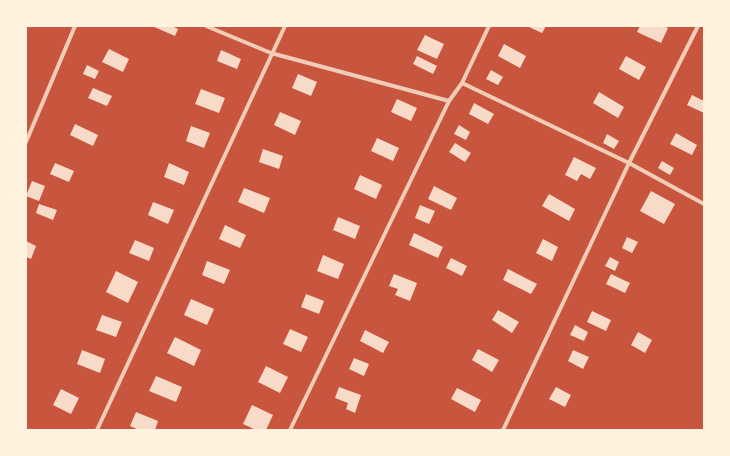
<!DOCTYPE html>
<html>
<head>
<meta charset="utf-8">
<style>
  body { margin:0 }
  #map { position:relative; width:730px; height:456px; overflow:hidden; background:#c8553d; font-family:Rubik,sans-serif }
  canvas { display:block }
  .frame { position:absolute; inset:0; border:27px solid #fff3e0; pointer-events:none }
</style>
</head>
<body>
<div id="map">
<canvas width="730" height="456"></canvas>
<div class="frame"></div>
</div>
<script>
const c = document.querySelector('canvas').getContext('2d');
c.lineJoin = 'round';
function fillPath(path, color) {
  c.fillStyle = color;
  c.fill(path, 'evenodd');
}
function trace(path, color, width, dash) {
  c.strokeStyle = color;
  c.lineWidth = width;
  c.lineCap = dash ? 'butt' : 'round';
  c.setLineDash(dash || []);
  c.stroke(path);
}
fillPath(new Path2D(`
  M152 26H172L178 29 175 36Z
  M527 26H546L542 33Z
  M640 26H664L668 28 661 43 637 32Z
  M425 35 444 44 437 59 417 50Z
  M504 44 526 56 520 68 498 56Z
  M109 49 129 59 123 72 102 62Z
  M221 50 241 59 237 69 217 61Z
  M417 56 437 66 433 74 413 64Z
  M626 56 646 67 639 80 619 69Z
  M87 65 99 71 95 79 83 74Z
  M491 70 503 77 498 85 486 79Z
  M298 74 317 82 311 96 292 88Z
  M93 88 112 96 107 106 88 98Z
  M201 89 225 98 219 113 195 104Z
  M599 92 624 107 618 118 593 103Z
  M692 95 704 101V113L687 105Z
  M397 99 417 108 411 121 391 112Z
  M474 103 494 114 488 124 469 114Z
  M280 112 301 121 295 135 274 125Z
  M75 124 98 135 93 146 70 135Z
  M459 125 470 132 466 140 454 134Z
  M191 126 210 133 204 148 186 141Z
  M676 133 697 145 692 155 670 144Z
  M607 134 619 141 614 149 603 143Z
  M377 138 399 148 393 161 371 151Z
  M455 143 471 153 465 162 449 152Z
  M263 149 283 156 279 169 259 162Z
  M574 157 596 168 590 179 581 174 577 181 565 175Z
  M662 161 674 168 670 175 658 168Z
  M55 163 74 171 69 182 50 174Z
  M169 163 189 172 184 185 164 177Z
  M360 175 382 185 376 199 354 189Z
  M32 181 45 186 39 201 26 196Z
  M434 186 457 198 451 210 428 199Z
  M244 188 270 198 264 213 238 202Z
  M651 191 675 204 664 224 640 211Z
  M549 194 575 209 569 221 542 206Z
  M153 202 174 210 168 224 148 215Z
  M39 204 57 210 53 220 36 213Z
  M420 205 435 211 429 224 415 218Z
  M338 217 360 226 355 239 333 230Z
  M225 225 246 235 240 248 219 239Z
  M414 233 443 247 438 258 409 245Z
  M627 237 638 242 632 253 622 248Z
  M543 239 558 247 552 261 536 253Z
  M135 240 154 248 149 261 129 253Z
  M26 241 36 246 31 259 26 257Z
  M323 255 344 264 338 279 317 271Z
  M610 257 619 262 615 271 605 266Z
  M451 258 467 266 462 276 446 268Z
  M207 261 230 270 224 284 202 275Z
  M508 269 537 284 531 294 503 280Z
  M116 271 138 282 128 303 106 292Z
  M394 274 417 283 410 301 395 295 398 289 389 286Z
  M611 274 630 283 625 293 606 284Z
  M306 294 324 301 319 314 301 307Z
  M191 299 214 309 207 325 184 315Z
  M498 310 519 322 512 333 492 320Z
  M592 311 611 320 606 331 587 322Z
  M102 315 122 322 116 337 96 330Z
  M575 325 588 332 584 341 570 335Z
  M290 329 308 337 301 352 283 344Z
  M365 330 389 342 383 353 360 341Z
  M638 332 652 340 645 353 631 345Z
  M175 337 201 350 194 366 167 353Z
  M478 349 499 360 492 372 472 360Z
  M82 350 105 359 100 373 77 364Z
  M573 350 589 357 583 369 568 361Z
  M354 358 369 364 364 376 349 369Z
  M266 366 288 377 280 393 258 382Z
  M156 376 182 387 176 402 149 391Z
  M339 387 361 395 355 413 346 409 348 403 335 398Z
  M556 387 571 395 565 407 549 399Z
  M457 388 481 400 475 412 451 399Z
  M61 389 79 398 71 414 53 405Z
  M252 405 273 415 266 430H256L243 424Z
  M136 412 158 421 155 430H139L130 426Z`), '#f7dbc8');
trace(new Path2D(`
  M206 26 271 53 449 101
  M462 83 629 163 704 204
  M26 142 75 26
  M97 430 285 26
  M290 430 449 101 462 83 489 26
  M503 430 629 163 698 26`), '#f1ccb7', 4);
</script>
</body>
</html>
